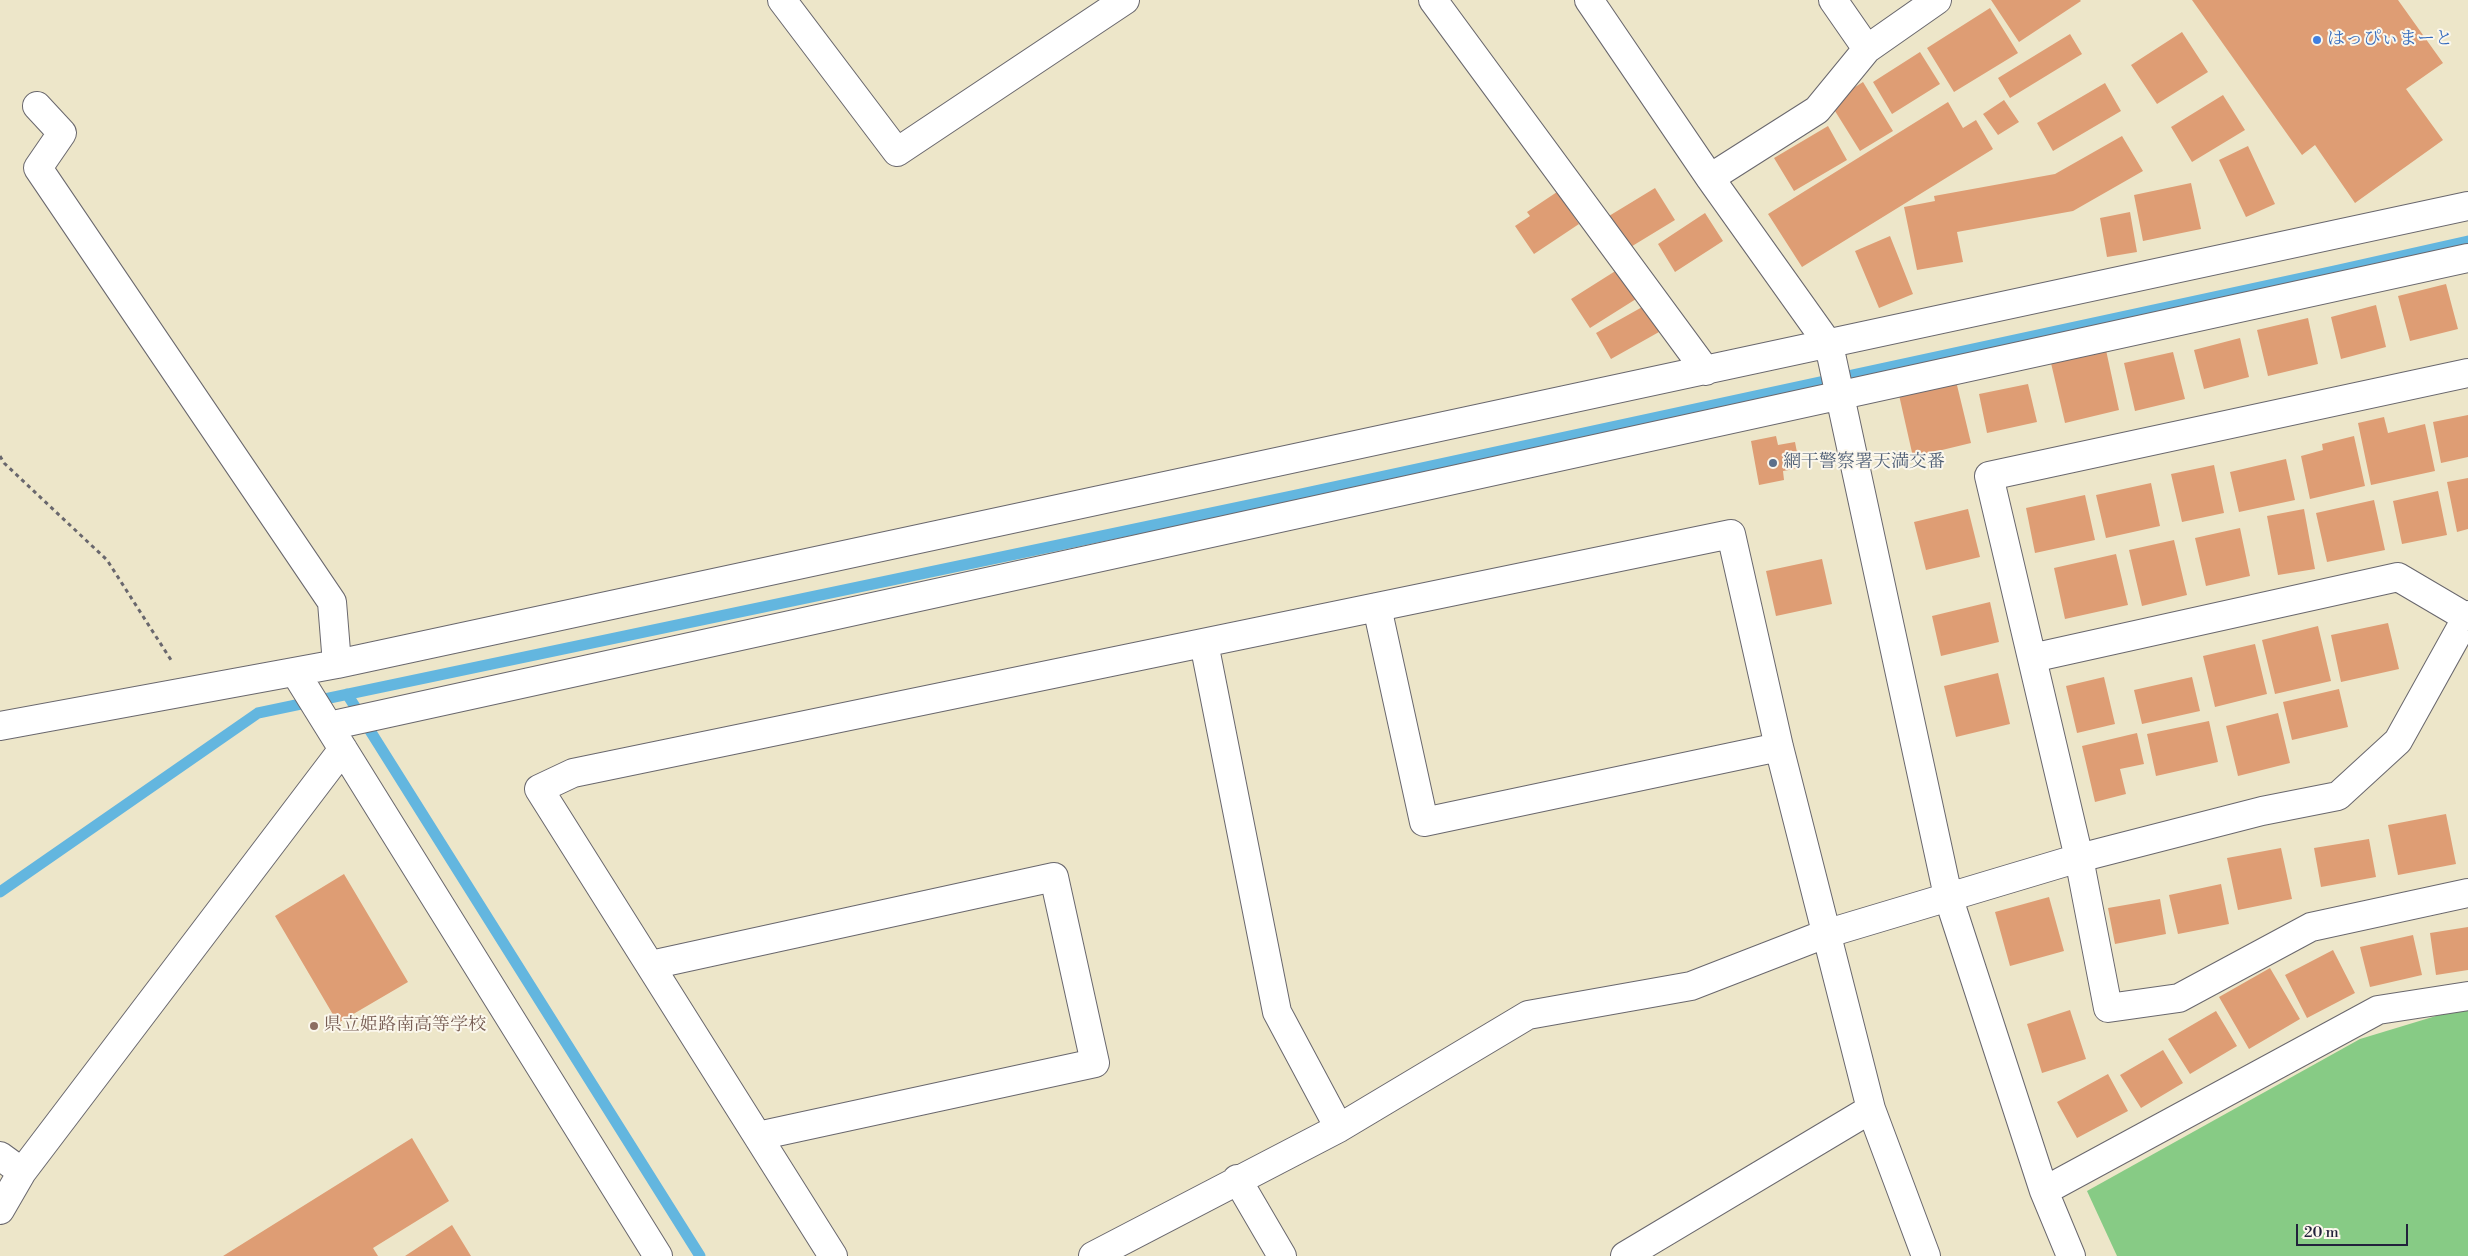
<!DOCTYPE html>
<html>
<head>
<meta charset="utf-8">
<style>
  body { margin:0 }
  #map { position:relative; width:2468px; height:1256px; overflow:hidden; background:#ede6c9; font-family:"Libre Bodoni",serif }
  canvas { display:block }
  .scale { position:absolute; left:2296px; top:1224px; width:112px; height:22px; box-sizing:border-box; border:2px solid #22223b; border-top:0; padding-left:6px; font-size:15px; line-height:18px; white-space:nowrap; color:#22223b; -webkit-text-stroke:4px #fbf7ec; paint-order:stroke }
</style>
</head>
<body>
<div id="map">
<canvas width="2468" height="1256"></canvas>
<div class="scale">20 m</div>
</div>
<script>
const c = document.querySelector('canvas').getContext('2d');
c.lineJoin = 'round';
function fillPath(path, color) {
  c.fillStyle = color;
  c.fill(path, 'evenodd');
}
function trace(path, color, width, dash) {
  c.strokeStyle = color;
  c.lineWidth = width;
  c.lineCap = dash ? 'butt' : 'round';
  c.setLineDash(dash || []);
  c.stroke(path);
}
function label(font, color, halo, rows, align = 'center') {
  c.font = font + ' "Libre Bodoni","Noto Serif JP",serif';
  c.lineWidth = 4;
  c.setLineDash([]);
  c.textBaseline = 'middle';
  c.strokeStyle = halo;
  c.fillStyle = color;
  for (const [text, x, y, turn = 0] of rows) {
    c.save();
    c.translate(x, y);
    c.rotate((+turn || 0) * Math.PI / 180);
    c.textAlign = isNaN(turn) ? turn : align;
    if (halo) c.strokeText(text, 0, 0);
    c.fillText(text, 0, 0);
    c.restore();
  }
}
fillPath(new Path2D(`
  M2459 1009H2468V1256H2117L2087 1191 2360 1039Z`), '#87cb85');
trace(new Path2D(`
  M347 694 700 1256
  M0 892 258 713 1297 495 2335 271 2468 241`), '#63b6df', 11);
fillPath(new Path2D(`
  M1991 0H2080L2081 1 2019 42Z
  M2192 0H2398L2443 63 2406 89 2443 140 2355 203 2315 145 2302 155Z
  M1990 8 2018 53 1954 92 1927 48Z
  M2182 32 2208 72 2157 104 2131 65Z
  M2070 34 2082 54 2010 98 1998 78Z
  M1920 52 1940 84 1892 114 1873 82Z
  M1863 82 1893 131 1860 151 1830 103Z
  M2105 83 2121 111 2053 151 2037 123Z
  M2223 95 2245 130 2192 162 2171 127Z
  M2004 100 2019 122 1998 135 1983 114Z
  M1948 102 1963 128 1976 120 1993 149 1802 267 1768 214Z
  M1828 126 1847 160 1794 191 1774 158Z
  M2122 136 2143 171 2073 211 1957 232 1963 262 1917 270 1904 207 1935 201 1934 196 2055 174Z
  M2248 146 2275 204 2246 217 2219 160Z
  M2191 183 2201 229 2143 241 2134 195Z
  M1655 188 1675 220 1629 248 1609 216Z
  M1557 192 1579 224 1534 254 1515 226 1530 216 1527 212Z
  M2130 212 2137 252 2107 257 2100 218Z
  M1705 213 1723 241 1675 272 1658 244Z
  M1890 236 1913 294 1879 308 1855 251Z
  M1617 270 1636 299 1590 328 1571 299Z
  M2446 284 2458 329 2410 341 2398 296Z
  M2376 305 2386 347 2341 359 2331 317Z
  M1644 306 1659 332 1611 359 1596 333Z
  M2308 318 2318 364 2268 376 2257 330Z
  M2240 338 2249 377 2204 389 2194 350Z
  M2106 350 2119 410 2065 423 2051 363Z
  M2173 352 2185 399 2135 411 2124 363Z
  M1956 381 1971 443 1913 457 1899 395Z
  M2028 384 2037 422 1987 433 1979 394Z
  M2468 415V457L2441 463 2433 422Z
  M2384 417 2388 433 2425 424 2435 471 2371 485 2358 423Z
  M1776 436 1778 445 1795 442 1800 468 1783 471 1784 480 1759 485 1751 441Z
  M2354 436 2365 486 2310 499 2301 456 2323 450 2322 444Z
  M2286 459 2295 500 2239 512 2230 472Z
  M2214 465 2224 513 2182 522 2171 474Z
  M2468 478V529L2457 532 2447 482Z
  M2151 483 2160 526 2106 538 2096 495Z
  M2438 491 2447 535 2402 544 2393 501Z
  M2085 495 2095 540 2035 553 2026 508Z
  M2374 500 2385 550 2327 562 2316 513Z
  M1968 509 1980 557 1926 570 1914 522Z
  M2304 509 2315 569 2278 575 2267 516Z
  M2240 528 2250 576 2206 586 2195 538Z
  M2174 540 2187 595 2142 606 2129 550Z
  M2116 554 2128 605 2065 619 2054 568Z
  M1822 559 1832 604 1776 616 1766 571Z
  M1990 602 1999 642 1941 656 1932 616Z
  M2388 623 2399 669 2341 682 2331 635Z
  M2318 626 2331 681 2275 694 2262 640Z
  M2255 644 2267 694 2215 707 2203 656Z
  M1998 673 2010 724 1956 737 1944 686Z
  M2104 677 2115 724 2077 733 2066 686Z
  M2192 677 2200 711 2142 724 2134 690Z
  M2339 689 2348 727 2292 740 2283 702Z
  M2278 713 2290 763 2238 776 2226 726Z
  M2209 721 2218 762 2156 776 2147 734Z
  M2137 733 2144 764 2120 769 2126 794 2095 802 2082 746Z
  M2446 814 2456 864 2398 875 2388 825Z
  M2369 839 2376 877 2321 887 2314 848Z
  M2281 848 2292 899 2238 910 2227 858Z
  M344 874 408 982 338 1023 275 916Z
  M2221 884 2229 924 2178 934 2169 895Z
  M2049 897 2064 951 2010 966 1995 912Z
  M2160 899 2166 934 2115 944 2108 908Z
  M2468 927V970L2436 975 2430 933Z
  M2413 935 2422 975 2370 987 2360 947Z
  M2333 950 2355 993 2307 1018 2285 975Z
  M2270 968 2300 1019 2249 1049 2219 997Z
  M2070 1010 2086 1059 2042 1073 2027 1024Z
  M2216 1011 2237 1046 2190 1074 2168 1039Z
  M2163 1050 2183 1083 2141 1108 2120 1075Z
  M2108 1074 2128 1111 2077 1138 2057 1102Z
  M412 1138 449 1201 373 1248 378 1256H223Z
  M452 1225 471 1256H405Z`), '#de9d74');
const minor = new Path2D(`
  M782 0 897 152 1125 0
  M1433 0 1706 371
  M1589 0 1710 178 1829 345 1948 896 2044 1191 2071 1256
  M1833 0 1867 49
  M37 106 62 133 38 168 332 602 337 664
  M1710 178 1817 110 1867 49 1937 0
  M2468 373 1989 476 2079 858 2108 1008 2179 998 2311 927 2468 893
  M1377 607 1424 822 1779 747
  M1204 643 1277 1012 1339 1128
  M2032 658 2398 577 2466 617
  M295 672 658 1256
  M0 726 337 664 2468 206
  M329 726 2468 258
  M651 965 1054 877 1095 1063 758 1136
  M0 1156 22 1172
  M1237 1179 1282 1256
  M2044 1191 2378 1010 2468 996
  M0 1210 22 1172 343 749
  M833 1256 539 789 573 773 1731 534 1779 747 1871 1109 1926 1256
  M1093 1256 1339 1128 1528 1015 1691 986 1825 934 2079 858 2262 811 2338 796 2398 741 2468 615
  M1625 1256 1871 1109`);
trace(minor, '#69676d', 30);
trace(new Path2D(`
  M0 456 4 463 107 560 171 660`), '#69676d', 3, [4, 4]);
trace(minor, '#fff', 28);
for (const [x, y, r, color] of [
  [2317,40,5,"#3f7fe0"],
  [1773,463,5,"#5c6f8a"],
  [314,1026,5,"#8d6e63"]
]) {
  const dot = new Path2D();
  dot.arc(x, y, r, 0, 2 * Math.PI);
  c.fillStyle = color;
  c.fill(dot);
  trace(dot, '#fbf7ec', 2);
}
label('18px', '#366cbe', '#fbf7ec', [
  ["はっぴぃまーと",2327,40]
], 'left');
label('18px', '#4e5e75', '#fbf7ec', [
  ["網干警察署天満交番",1783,463]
], 'left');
label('18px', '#785e54', '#fbf7ec', [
  ["県立姫路南高等学校",324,1026]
], 'left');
</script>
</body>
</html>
